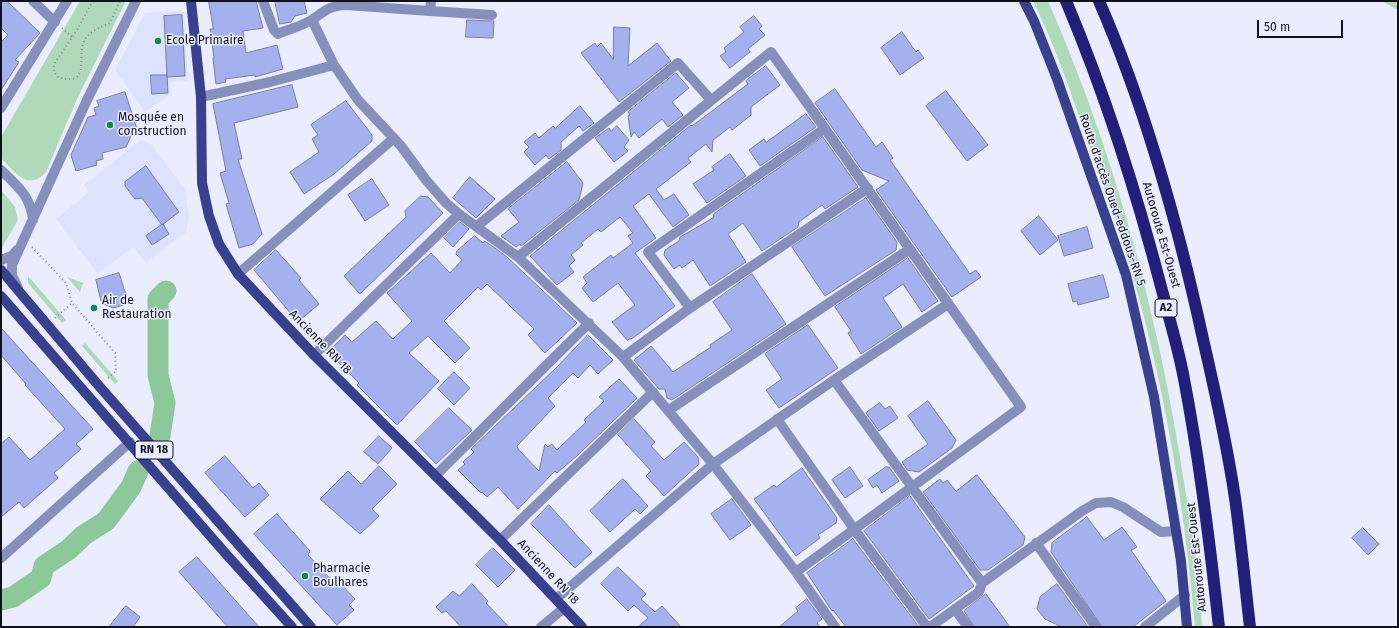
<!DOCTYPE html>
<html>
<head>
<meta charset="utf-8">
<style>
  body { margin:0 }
  #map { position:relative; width:1399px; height:628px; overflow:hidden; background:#eaedfe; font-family:"Fira Sans",sans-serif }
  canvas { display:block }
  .frame { position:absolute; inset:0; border:2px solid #10121b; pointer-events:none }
  .scale { position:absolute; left:1257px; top:20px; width:86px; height:18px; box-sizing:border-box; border:2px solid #10121b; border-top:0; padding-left:5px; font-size:12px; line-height:14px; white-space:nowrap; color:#10121b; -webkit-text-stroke:3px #eaedfe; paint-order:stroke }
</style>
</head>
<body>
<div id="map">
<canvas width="1399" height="628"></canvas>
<div class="frame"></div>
<div class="scale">50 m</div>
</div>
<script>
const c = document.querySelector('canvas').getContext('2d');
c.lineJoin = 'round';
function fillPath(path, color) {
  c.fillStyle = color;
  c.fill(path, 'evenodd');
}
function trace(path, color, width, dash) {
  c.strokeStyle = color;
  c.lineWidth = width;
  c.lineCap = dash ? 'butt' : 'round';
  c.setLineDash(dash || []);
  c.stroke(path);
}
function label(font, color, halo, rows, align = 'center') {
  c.font = font + ' "Fira Sans",sans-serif';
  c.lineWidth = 3;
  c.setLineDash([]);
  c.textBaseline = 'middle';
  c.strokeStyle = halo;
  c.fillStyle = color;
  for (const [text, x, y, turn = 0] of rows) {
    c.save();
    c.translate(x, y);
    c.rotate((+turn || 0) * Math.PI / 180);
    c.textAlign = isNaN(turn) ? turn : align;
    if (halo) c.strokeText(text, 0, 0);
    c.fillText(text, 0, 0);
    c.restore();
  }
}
fillPath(new Path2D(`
  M184 11 188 81 170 82 171 94 145 112 115 70 145 13Z
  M141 140 150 143 185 189 189 217 186 232 146 263 133 247 98 274 56 219 89 192 84 185Z`), '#dde3fe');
fillPath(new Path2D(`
  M80 1H126L77 99 46 172C28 192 15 172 1 158V137Z
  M1033 1H1048C1115 154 1159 317 1184 482 1192 530 1199 578 1202 627H1195C1184 495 1160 360 1120 233 1111 205 1101 178 1091 150 1073 100 1057 49 1033 1Z
  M1382 1H1398V10Z
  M1 190 15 207 18 220 1 249Z
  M28 276 66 320 62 323 28 283Z
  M67 277 83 283 80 292Z
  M85 343 118 381 115 384 82 346Z`), '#b0d9b9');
trace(new Path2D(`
  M160 436 165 403 158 375V299L166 291
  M1 600 13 597 41 578 44 566 68 550 84 535 106 521 131 487 138 471`), '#8cc89a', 21);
const building = new Path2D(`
  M1 1H7L40 33 15 60 19 62 1 90V42L8 35 1 28Z
  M209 1H256L263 28 243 31 246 53 277 45 283 69 255 77V75L225 79 226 82 216 84 213 58H214L210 29H213Z
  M275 1H304L307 13 295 16 291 22 280 24Z
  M182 15 185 76 167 77 164 16Z
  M754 16 762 26 759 29 765 35 748 49 750 52 730 68 720 56 726 52 724 48 744 32 740 27Z
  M467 20 494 21 493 38 466 37Z
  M614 27 630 28 628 66 657 43 671 61 619 102 581 53 595 43 597 47 601 43 613 59Z
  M902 32 916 52 918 50 924 58 900 75 881 48Z
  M766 66 780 85 751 107V115L732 130 730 127 713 140 712 152 706 144 688 158 691 162 656 189 664 200 674 194 689 215 673 227 649 194 633 206 656 238 635 253 675 306 633 338 627 340 612 322 635 305 618 283 593 302 582 288 587 283 583 277 611 255 613 258 633 243 628 236 633 233 620 217 601 232 598 229 581 243 583 245 571 255 575 260 569 266 574 272 557 285 530 256 691 125 692 126 748 84 746 81Z
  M676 73 689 88 672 102 683 115 668 127 662 119 639 138 634 132 631 137 628 116 630 115 628 112Z
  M151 75H167L168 93 152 94Z
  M292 85 298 107 234 123 242 159H238L262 234 253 244 239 248 226 204 229 203 220 173 226 171 213 104Z
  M835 89 876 147 882 142 893 158 890 160 970 274 976 270 981 277 952 297 876 190 889 181 862 170 815 103Z
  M946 91 988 145 967 161 926 106Z
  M125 92 138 132 132 134 126 147 102 153 103 159 96 161 97 165 76 171 71 155 88 117 96 115 94 108 99 106 97 101Z
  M346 101 372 135V141L334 174 304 194 290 172 319 152 312 139 318 135 311 125Z
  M580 106 594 123 583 131 579 126 561 142V150L549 159 546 155 535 165 524 152 529 147 524 142 535 133 539 138 553 126 555 128Z
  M806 114 816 127 760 166 749 150 764 139 766 142Z
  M617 126 629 140 624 147 628 151 614 162 595 138 609 128 611 131Z
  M823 137 858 187 825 209 822 205 799 222 798 227 762 251 743 223 728 234 746 262 710 286 693 260 682 268 680 265 674 269 664 255 665 250 679 241 680 237 713 218 714 214Z
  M730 154 746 176 707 203 693 184 714 170 712 167Z
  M567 162 583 183 579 200 521 246 520 244 516 247 501 236 519 222 508 209Z
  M146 166 179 212 162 225 142 198 135 199 125 186V182Z
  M470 177 495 199 476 218 453 198Z
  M372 179 389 205 365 221 348 195Z
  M421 196 428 197 443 213 360 294 344 276 406 217 405 211Z
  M866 198 897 242 896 250 825 296 792 247Z
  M1039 216 1058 240 1040 255 1021 231Z
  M460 222 469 229 453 247 444 238Z
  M163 224 169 234 152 245 146 236Z
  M1087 227 1093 248 1064 256 1058 236Z
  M475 236 483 243 485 241 506 256 577 323 545 353 528 335 534 329 487 284 481 290 478 287 444 321 470 348 455 363 428 336 409 353 439 381 397 425 357 385 359 383 328 352 345 335 352 342 376 321 393 339 412 321 387 293 431 253 450 273 462 260 456 254 457 251Z
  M276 250 301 278 299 280 319 304 298 322 254 270Z
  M908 258 938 301 922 312 903 284 883 298 902 327 861 354 848 333 851 331 835 307Z
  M119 273 127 298 122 299 124 305 113 308 104 304 101 301 96 280Z
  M752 274 786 324 672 400 667 398 665 389H659L634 360 651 346 673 372 711 347 710 345 732 330 713 302Z
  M1103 275 1109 297 1078 305 1077 301 1073 302 1068 284Z
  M808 325 838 368 779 408 766 390 782 379 765 354Z
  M1 328 93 429 76 444 81 449 54 473 58 478 24 508 19 502 1 517V444L9 437 30 460 65 429 25 385 26 384 1 355Z
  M588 335 613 360 598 374 590 365 578 378 573 373 548 398 555 406 517 446 518 449 539 471 545 444 548 447 552 444 557 450 586 422 584 420 604 401 599 397 619 379 637 398 579 454 557 473 555 471 518 509 498 487 487 497 482 492 481 493 458 470 465 464 463 462 474 452 471 449 557 367Z
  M454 372 470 388 454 405 438 389Z
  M928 401 956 440 952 448 919 472 907 470 902 462 928 444 908 416Z
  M880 403 885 409 890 406 898 418 879 431 866 413Z
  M449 408 472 430 436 464 415 442Z
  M634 419 655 442 651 446 664 460 684 442 698 457 699 464 664 496 646 476 651 471 618 435Z
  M379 436 392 448 378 464 364 452Z
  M225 456 253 488 259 483 269 495 245 517 205 473Z
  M379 466 397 484 372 509 379 516 360 534 320 499 348 471 361 484Z
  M850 467 863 486 845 498 832 480Z
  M886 467H889L899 481 882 493 877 485 873 488 868 480Z
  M802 468 837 518 836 523 818 535 820 538 796 556 754 499 774 485 776 487Z
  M977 475 1025 537 1023 545 988 570H980L923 492 940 479 943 483 947 480 956 491Z
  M623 479 648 506 640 514 635 509 610 532 590 511Z
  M910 496 974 586 929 619 864 531Z
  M732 499 751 525 730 540 711 514Z
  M549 505 592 552 575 568 531 524Z
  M277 514 310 551 308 555 336 585 339 582 355 599 349 605 354 610 337 625 254 534Z
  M1087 517 1104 540 1122 527 1137 547 1131 550 1166 601 1133 627H1102L1051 552 1052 543Z
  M1363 528 1379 544 1368 555 1352 538Z
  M853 539 919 627H846L833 610 832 611 807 573Z
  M493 548 515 570 498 587 476 565Z
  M197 557 235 600 259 627H228L218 616 179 572Z
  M618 567 646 594 641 599 655 612 662 606 681 627H638L648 618 634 605 628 611 601 584Z
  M472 584 488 601 486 603 509 627H461L446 611 442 613 436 607 453 591 459 596Z
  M1057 584 1088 627H1062L1045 619 1037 609 1040 597Z
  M986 594 1010 627H974L964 611Z
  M807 599 822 619 817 623 820 627H779L798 611 796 608Z
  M126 606 140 617 133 627H109Z`);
fillPath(building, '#a5b0ee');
trace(building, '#7a7f97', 1);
trace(new Path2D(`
  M93 1 77 30 54 64V72L58 77C90 87 78 59 83 44 87 32 99 28 110 23L120 1
  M62 28 72 37
  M32 247 66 283 72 303 115 353 116 371 107 379
  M55 318 72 303`), '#848694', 2, [1, 3]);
trace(new Path2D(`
  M33 1 55 22
  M263 1 274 30 278 34C289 29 303 26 313 19 326 10 329 6 346 5L430 11 431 1
  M430 11 492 15
  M312 20 334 65 358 100 401 146 426 180 446 203 459 214 518 257 623 357 713 464 796 572 835 627
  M201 97 270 82 334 65
  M1 108 67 1
  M1 170C18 187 30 195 33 220
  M477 226 678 63 711 100
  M518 257 771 52 1021 407 796 572
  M1 260 12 256 17 250
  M238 274 394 138
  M18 288 12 275V265L87 100 136 1
  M690 308 648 252 824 129
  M314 355 459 214
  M623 357 690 308 868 188
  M834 380 982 583
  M669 410 910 249
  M777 419 854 529 927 627
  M436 475 589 323
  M500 540 653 392
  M1036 543 1096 627
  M1 558 130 442
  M556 599 713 464 834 380 948 304
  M955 609 968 627
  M541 627 564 608
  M930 627 979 592 982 583 1082 511 1096 503 1111 502 1123 507 1161 532 1176 531
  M1145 627 1185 595`), '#8790bd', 10);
trace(new Path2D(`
  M191 1 201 97 202 183 209 216 219 244 238 274 314 355 500 540 582 627
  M1024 1 1034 21 1057 79 1126 275 1154 397 1181 561 1187 627
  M1 270 99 386 311 627
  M1 296 226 554 292 627`), '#39408d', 10);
trace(new Path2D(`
  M1066 1C1106 96 1137 194 1163 294 1170 322 1179 351 1184 379 1200 462 1210 544 1219 627
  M1099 1C1146 109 1178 224 1203 339 1215 391 1227 444 1235 498 1241 541 1245 584 1250 627`), '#231e7a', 12);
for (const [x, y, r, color] of [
  [158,41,4,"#128b45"],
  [110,125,4,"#128b45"],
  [94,308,4,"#128b45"],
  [305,576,4,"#128b45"]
]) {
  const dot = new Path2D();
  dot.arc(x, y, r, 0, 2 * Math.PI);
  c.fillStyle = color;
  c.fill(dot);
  trace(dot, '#eaedfe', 1.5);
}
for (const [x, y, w] of [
  [1166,308,22],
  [154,450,38]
]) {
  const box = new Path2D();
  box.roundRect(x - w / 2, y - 9, w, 18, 3);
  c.fillStyle = '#eaedfe';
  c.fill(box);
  trace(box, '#10121b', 1);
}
label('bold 11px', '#10121b', null, [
  ["A2",1166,308],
  ["RN 18",154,450]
]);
label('12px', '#10121b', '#eaedfe', [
  ["Ecole Primaire",166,41],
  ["Mosquée en",118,118],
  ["construction",118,132],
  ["Air de",102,301],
  ["Restauration",102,315],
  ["Pharmacie",313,569],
  ["Boulhares",313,583]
], 'left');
label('12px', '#10121b', '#eaedfe', [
  ["Route d'accès Oued-eddous-RN 5",1112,200,71],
  ["Autoroute Est-Ouest",1161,235,74],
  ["Ancienne RN 18",320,342,46],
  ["Autoroute Est-Ouest",1197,557,-96],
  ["Ancienne RN 18",548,572,47]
]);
</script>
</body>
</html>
